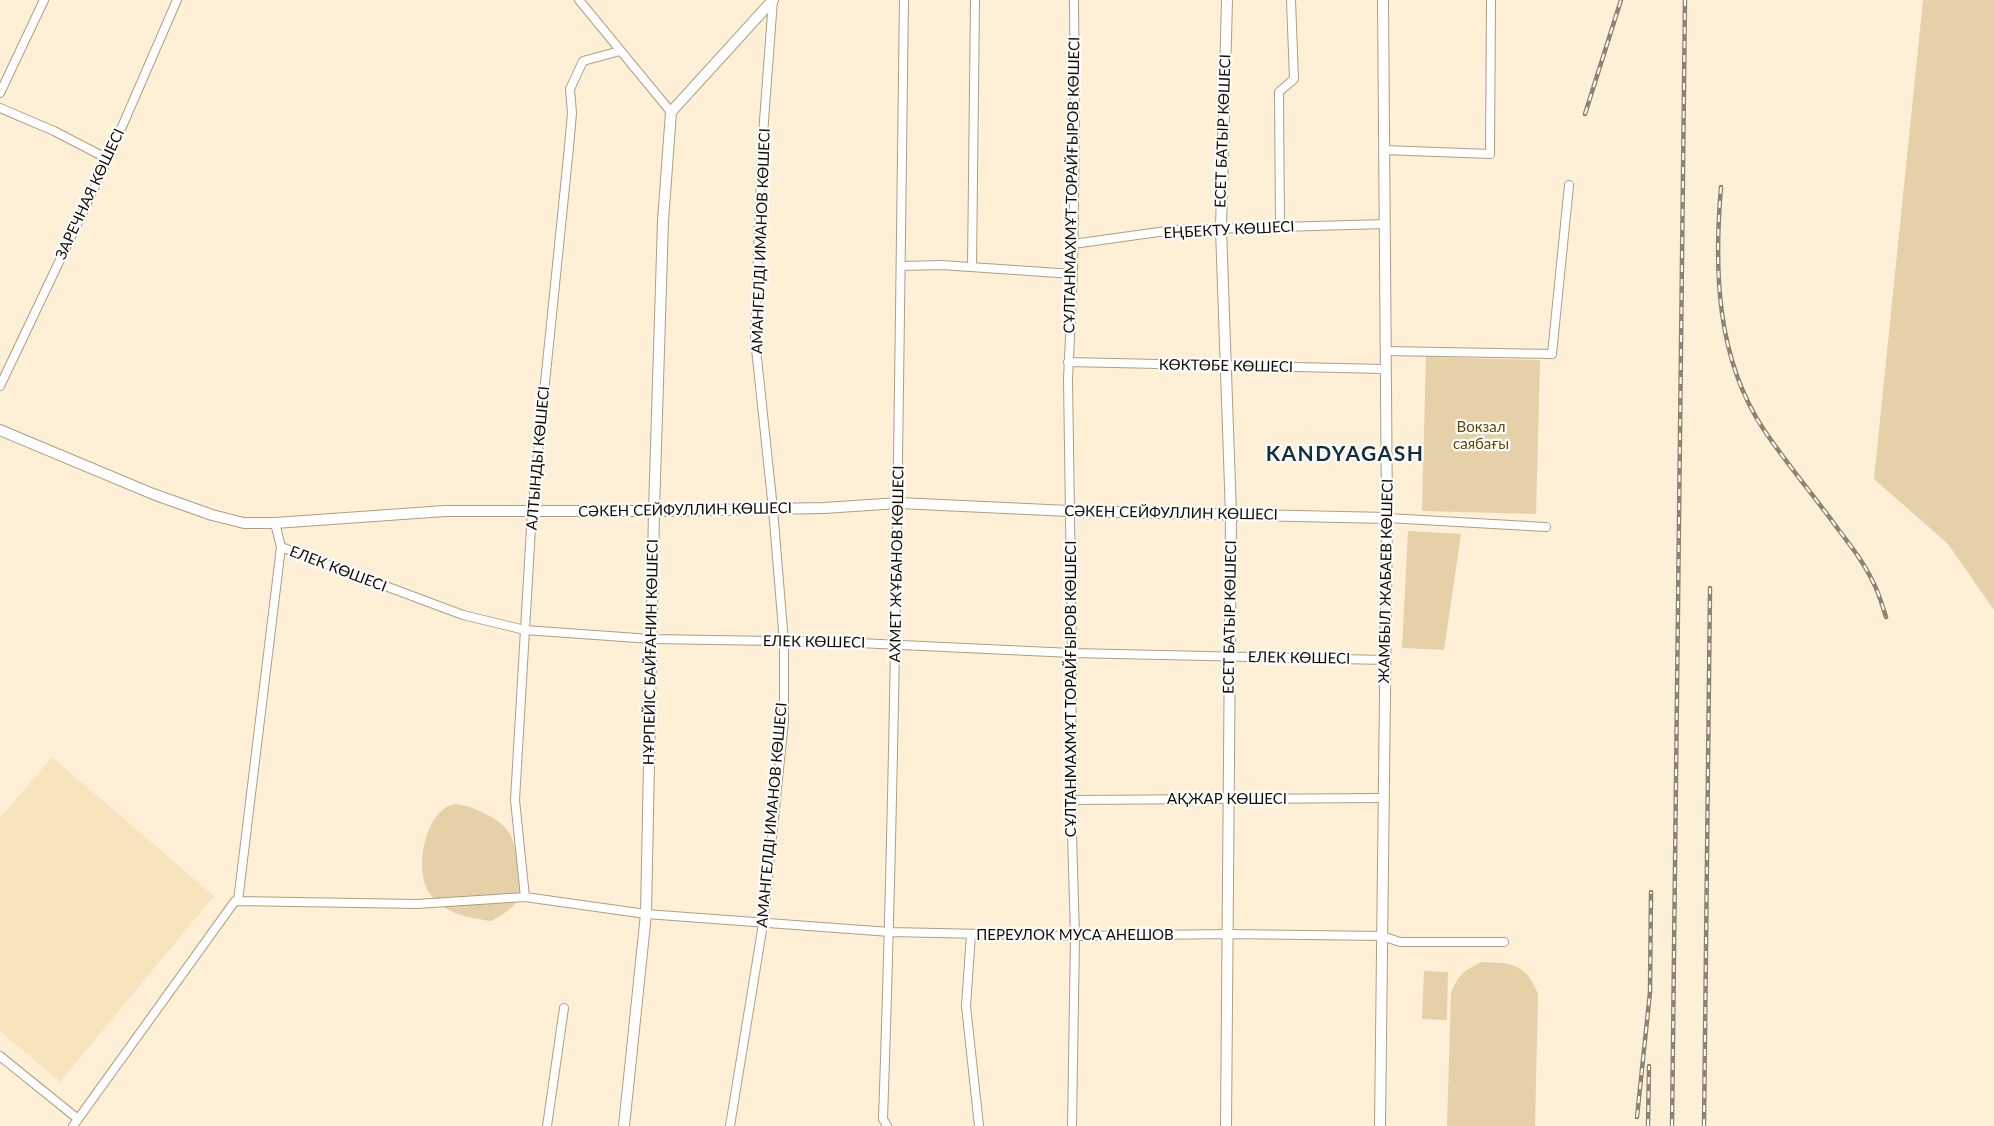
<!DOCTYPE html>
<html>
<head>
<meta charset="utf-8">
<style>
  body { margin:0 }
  canvas { display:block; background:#fdf0d6 }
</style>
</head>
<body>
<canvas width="1994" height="1126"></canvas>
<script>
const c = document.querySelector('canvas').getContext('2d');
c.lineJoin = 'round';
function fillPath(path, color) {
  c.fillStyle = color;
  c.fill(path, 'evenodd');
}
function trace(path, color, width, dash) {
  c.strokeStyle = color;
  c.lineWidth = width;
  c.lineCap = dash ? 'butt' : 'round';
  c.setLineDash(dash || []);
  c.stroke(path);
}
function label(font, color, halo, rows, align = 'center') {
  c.font = font + ' Lato,sans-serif';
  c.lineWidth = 4.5;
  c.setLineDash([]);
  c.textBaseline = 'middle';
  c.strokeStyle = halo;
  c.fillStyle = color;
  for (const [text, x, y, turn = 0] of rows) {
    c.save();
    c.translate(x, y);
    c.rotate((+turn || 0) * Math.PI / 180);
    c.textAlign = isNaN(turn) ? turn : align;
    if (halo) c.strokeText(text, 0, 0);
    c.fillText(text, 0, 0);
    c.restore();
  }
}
fillPath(new Path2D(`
  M52 757 214 896 60 1082 0 1031V818Z`), '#f7e3bc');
fillPath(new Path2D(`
  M1923 0H1994V610L1948 544 1874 479Z
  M1426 357 1540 360 1536 514 1422 511Z
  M1408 531 1461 534 1444 650 1402 648Z
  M455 804C466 805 476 809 486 814 513 828 515 841 519 870 519 876 522 886 521 893 518 905 502 916 491 921 469 918 445 914 430 894 413 871 425 809 455 804Z
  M1482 962C1512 963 1526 963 1538 994L1535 1126H1447L1451 993C1458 975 1464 970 1482 962Z
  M1424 971 1448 972 1447 1020 1422 1019Z`), '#e5d0a8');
const minor = new Path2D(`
  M579 0 671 112
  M0 93 44 0
  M0 108 54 131 108 159
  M1384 150 1490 154 1491 0
  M1280 227 1279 92 1294 79 1291 0
  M1073 244 1173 230 1385 224
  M901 266 941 265 1073 274
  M972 267 975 0
  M1385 351 1552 354 1569 185
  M1068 362 1385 369
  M0 386 108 159 177 0
  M1387 518 1546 527
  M275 523 281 547 463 615 525 630 651 639 837 642 1072 653 1385 660
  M1071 800 1384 798
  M525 897 515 800 532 511 569 147 572 113 570 89 583 61 620 51
  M238 901 281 547
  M971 934 966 1006 979 1126
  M0 1056 78 1119
  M73 1126 235 901 417 904 525 897 646 914 890 932 1075 936 1228 934 1382 936 1400 942H1504
  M547 1126 564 1008
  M730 1126 763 924 784 721V642L773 509 755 339 762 148 773 0
  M887 1126 883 1119C896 746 899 373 904 0
  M1072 1126 1075 936 1071 800 1072 653 1068 379 1073 274 1075 125 1074 0`);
const tertiary = new Path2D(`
  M0 430 153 494 212 515 244 523H275L445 511H654L824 508 899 503 1069 511 1387 518
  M624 1126 646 914 654 511 663 221 671 112 773 0
  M1226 1126 1231 515 1221 229 1227 0
  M1380 1126 1387 518 1383 0`);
trace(minor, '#af9f81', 10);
trace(tertiary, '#af9f81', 12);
trace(minor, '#fff', 8);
trace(tertiary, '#fff', 10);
const rail = new Path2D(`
  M1585 114 1621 0
  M1721 187C1714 269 1716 358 1764 430 1787 464 1814 496 1838 529 1851 546 1864 563 1873 582 1879 593 1882 605 1886 617
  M1637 1117 1650 992 1651 892
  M1648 1126 1649 1066
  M1672 1126 1685 0
  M1704 1126 1710 588`);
trace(rail, '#8d8371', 4.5);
trace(rail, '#fefefe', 2, [7]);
label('15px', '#130d04', '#fefefe', [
  ["ЕСЕТ БАТЫР КӨШЕСІ",1223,131,-88],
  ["СҰЛТАНМАХМҰТ ТОРАЙҒЫРОВ КӨШЕСІ",1072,185,-89],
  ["ЗАРЕЧНАЯ КӨШЕСІ",90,194,-65],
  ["ЕҢБЕКТУ КӨШЕСІ",1229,230,-3],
  ["АМАНГЕЛДІ ИМАНОВ КӨШЕСІ",761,241,-88],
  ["КӨКТӨБЕ КӨШЕСІ",1226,366,1],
  ["АЛТЫНДЫ КӨШЕСІ",538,458,-85],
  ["СӘКЕН СЕЙФУЛЛИН КӨШЕСІ",685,510,-1],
  ["СӘКЕН СЕЙФУЛЛИН КӨШЕСІ",1171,513,1],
  ["АХМЕТ ЖҰБАНОВ КӨШЕСІ",897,564,-89],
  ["ЕЛЕК КӨШЕСІ",338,569,21],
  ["ЖАМБЫЛ ЖАБАЕВ КӨШЕСІ",1386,581,-89],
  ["ЕСЕТ БАТЫР КӨШЕСІ",1230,617,-89],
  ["ЕЛЕК КӨШЕСІ",814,642,1],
  ["НҰРПЕЙІС БАЙҒАНИН КӨШЕСІ",651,652,-89],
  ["ЕЛЕК КӨШЕСІ",1299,658,1],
  ["СҰЛТАНМАХМҰТ ТОРАЙҒЫРОВ КӨШЕСІ",1071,689,-90],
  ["АҚЖАР КӨШЕСІ",1227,799],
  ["АМАНГЕЛДІ ИМАНОВ КӨШЕСІ",772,815,-85],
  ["ПЕРЕУЛОК МУСА АНЕШОВ",1075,935]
]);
label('15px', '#624800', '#fefefe', [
  ["Вокзал",1481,427],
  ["саябағы",1481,444]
]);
c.letterSpacing = '1.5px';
label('bold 21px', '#12303a', '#fefefe', [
  ["KANDYAGASH",1345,454]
]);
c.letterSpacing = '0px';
</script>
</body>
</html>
